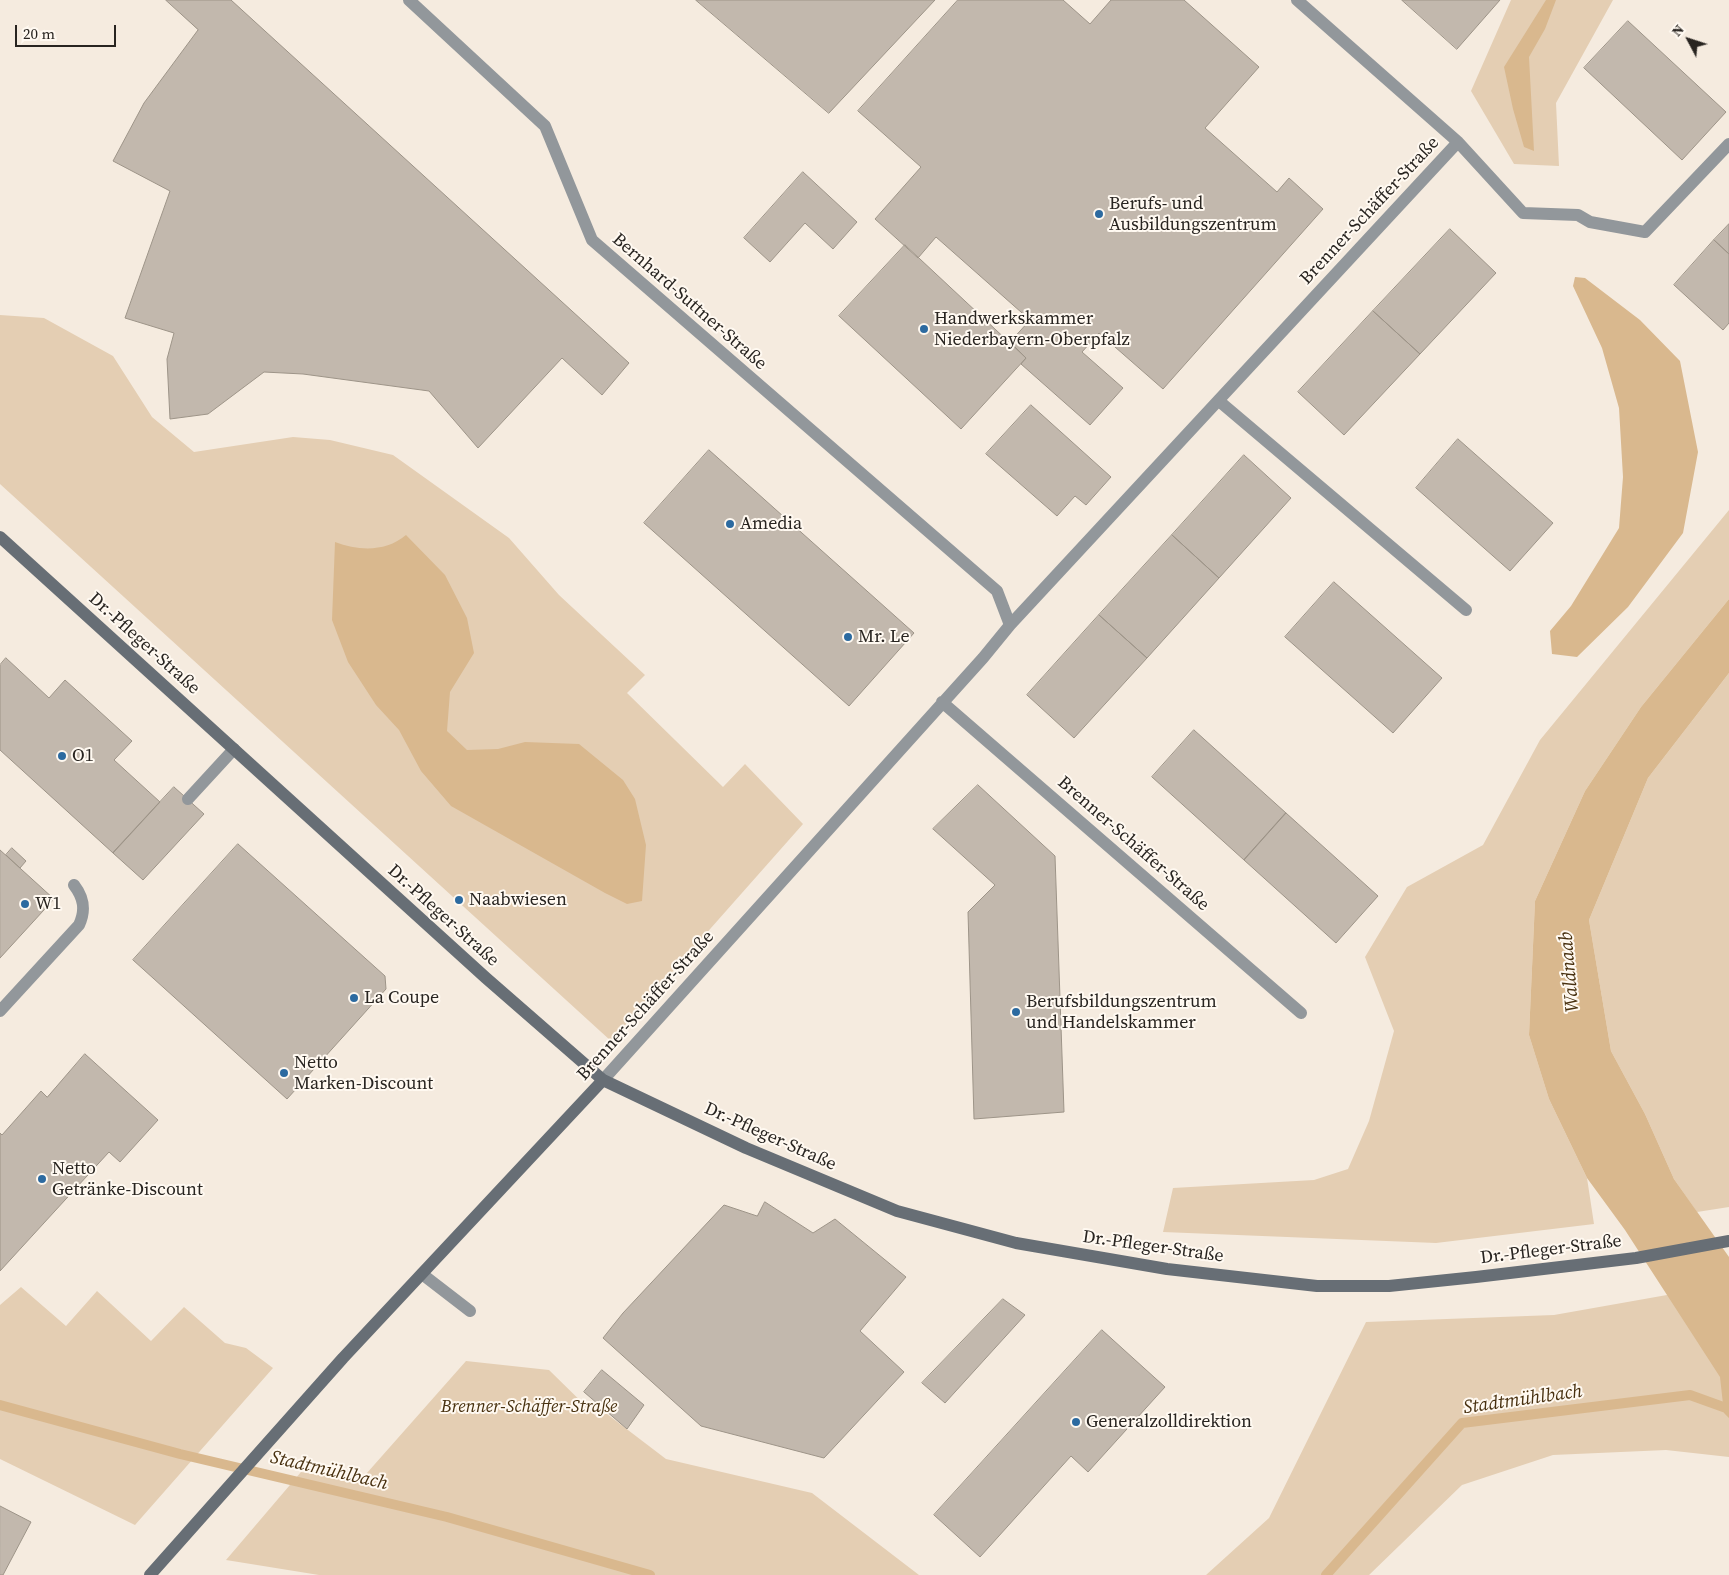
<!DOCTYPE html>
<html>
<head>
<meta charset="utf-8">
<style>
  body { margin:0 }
  #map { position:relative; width:1729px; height:1575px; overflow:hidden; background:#f5ebdf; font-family:"Source Serif 4",serif }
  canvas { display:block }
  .north { position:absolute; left:1664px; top:15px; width:50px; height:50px; -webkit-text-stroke:4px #fff9f1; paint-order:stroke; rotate:310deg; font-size:14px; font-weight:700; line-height:20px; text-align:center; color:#282420 }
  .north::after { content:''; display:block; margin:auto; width:18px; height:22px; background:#282420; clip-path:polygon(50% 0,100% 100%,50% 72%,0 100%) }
  .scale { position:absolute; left:15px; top:25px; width:101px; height:22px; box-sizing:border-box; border:2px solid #282420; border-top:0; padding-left:6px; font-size:15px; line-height:18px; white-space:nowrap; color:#282420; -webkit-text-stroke:4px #fff9f1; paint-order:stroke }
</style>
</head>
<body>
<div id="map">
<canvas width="1729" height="1575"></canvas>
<div class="north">N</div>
<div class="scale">20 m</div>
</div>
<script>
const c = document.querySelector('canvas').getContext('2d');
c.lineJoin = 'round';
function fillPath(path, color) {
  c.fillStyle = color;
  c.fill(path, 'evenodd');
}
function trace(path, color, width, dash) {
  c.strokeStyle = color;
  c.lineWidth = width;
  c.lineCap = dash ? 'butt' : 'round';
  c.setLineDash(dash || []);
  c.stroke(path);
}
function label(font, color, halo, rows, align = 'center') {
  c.font = font + ' "Source Serif 4",serif';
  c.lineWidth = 4;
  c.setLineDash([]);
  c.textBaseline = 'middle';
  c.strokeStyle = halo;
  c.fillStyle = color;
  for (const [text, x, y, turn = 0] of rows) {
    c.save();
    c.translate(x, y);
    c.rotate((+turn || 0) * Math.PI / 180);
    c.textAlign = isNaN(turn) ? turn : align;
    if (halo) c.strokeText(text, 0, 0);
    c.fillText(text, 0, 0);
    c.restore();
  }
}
fillPath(new Path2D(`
  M1511 0H1613L1556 103 1559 166 1514 164 1471 91Z
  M0 315 44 318 113 356 152 417 194 452 293 437 330 440 393 455 509 538 559 595 645 675 627 693 723 787 745 764 803 824 611 1041 0 484Z
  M1729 510V599L1641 707 1585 791 1535 901 1529 1035 1549 1099 1587 1178 1594 1224 1436 1243 1163 1232 1173 1188 1314 1180 1348 1169 1369 1121 1394 1031 1365 957 1407 887 1483 845 1540 740Z
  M1729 673V1207L1697 1212 1674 1179 1645 1114 1611 1051 1589 920 1648 778Z
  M1729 1284V1457L1666 1450 1553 1455 1462 1485 1369 1575H1206L1269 1518 1366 1322 1554 1315Z
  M21 1287 66 1326 97 1291 151 1341 184 1307 225 1343 246 1348 273 1368 135 1525 0 1459V1305Z
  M466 1361 549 1370 597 1417 603 1411 666 1459 812 1493 919 1575H319L226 1560 301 1472 359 1482Z`), '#e4ceb3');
fillPath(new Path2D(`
  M1546 0H1556L1545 29 1529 57 1534 151 1524 147 1513 109 1504 67Z
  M1575 277 1585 278 1640 320 1680 361 1698 452 1683 533 1628 607 1577 657 1552 654 1550 631 1571 606 1619 528 1623 477 1619 408 1602 348 1573 286Z
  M406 535 445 575 467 618 474 653 450 692 447 731 467 750 498 749 525 742 579 744 623 780 635 799 646 845 642 901 627 904 605 893 451 806 421 771 399 730 376 705 348 662 332 620 335 542C359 551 386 552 406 535Z
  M1729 599V673L1648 778 1589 920 1611 1051 1645 1114 1674 1179 1729 1257V1418L1724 1413 1720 1377 1625 1230 1587 1178 1549 1099 1529 1035 1535 901 1585 791 1641 707Z`), '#d9b88e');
trace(new Path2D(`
  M0 1405 180 1454 447 1517 650 1575
  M1326 1575 1462 1423 1690 1395 1729 1409`), '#d9b88e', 10);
const building = new Path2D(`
  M166 0H231L629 363 602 395 562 358 478 448 429 391 303 374 264 372 208 414 170 419 167 359 174 333 125 318 170 191 113 161 144 103 198 30Z
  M696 0H935L829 113Z
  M958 0H1063L1090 24 1111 0H1184L1259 67 1205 128 1277 192 1289 178 1323 209 1163 389 1099 333 1082 352 1123 388 1090 425 1021 364 1026 358 1010 342 1030 320 936 237 918 258 875 219 921 167 858 111Z
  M1402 0H1500L1457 49Z
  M1628 21 1726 112 1682 160 1584 68Z
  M803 172 857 222 833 249 805 223 770 262 744 238Z
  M1729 224V254L1714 240Z
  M1450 229 1496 273 1420 354 1373 311Z
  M1714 240 1729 254V323L1723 330 1674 285Z
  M905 245 1026 358 961 429 839 316Z
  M1373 311 1420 354 1344 435 1298 392Z
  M1031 405 1111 477 1086 505 1075 496 1057 516 986 454Z
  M1458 439 1553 523 1510 571 1416 488Z
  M709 450 914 633 849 706 644 523Z
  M1244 455 1291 498 1219 578 1172 535Z
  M1172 535 1219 578 1147 658 1099 615Z
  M1334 582 1442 678 1393 733 1285 637Z
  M1099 615 1147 658 1074 738 1027 695Z
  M6 658 49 698 65 680 132 741 114 760 160 802 113 853 0 750V665Z
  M1194 730 1286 813 1244 860 1152 777Z
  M978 785 1055 856 1064 1112 974 1119 968 912 995 885 933 829Z
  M174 787 204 814 143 880 113 853Z
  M1286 813 1378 896 1336 943 1244 860Z
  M238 844 385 976 386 989 287 1099 133 960Z
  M12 848 26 861 20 868 6 855Z
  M0 850 54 899 0 958Z
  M85 1054 158 1120 120 1162 109 1152 0 1271V1133L2 1135 41 1091 47 1097Z
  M765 1202 813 1233 835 1219 906 1277 860 1331 904 1372 824 1458 701 1426 603 1338 623 1313 724 1205 757 1216Z
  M1003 1299 1025 1315 945 1403 922 1383Z
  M1102 1330 1165 1387 1088 1472 1071 1456 980 1557 934 1515Z
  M602 1370 644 1405 627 1429 584 1392Z
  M0 1506 31 1522 3 1575H0Z`);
fillPath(building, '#c2b8ad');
trace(building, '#9d9488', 1);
trace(new Path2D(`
  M188 799 234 749
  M0 1011 79 925C86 910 84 898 74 885
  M422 1274 470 1311`), '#92979b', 12);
trace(new Path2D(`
  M409 0 545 126 592 240 997 591 1010 625 983 658 603 1080
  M1297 0 1458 142 1523 213 1578 215 1590 222 1645 232 1729 144
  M1219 401 1466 610
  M1010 625 1458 142
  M942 702 1301 1013`), '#92979b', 12);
trace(new Path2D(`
  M0 537 486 978 603 1080 746 1148 897 1211 1016 1243 1167 1269 1317 1286H1389L1476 1277 1636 1258 1729 1241
  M150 1575 343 1358 603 1080`), '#676e75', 12);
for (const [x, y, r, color] of [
  [1099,214,5,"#2c6aa0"],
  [924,329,5,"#2c6aa0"],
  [730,524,5,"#2c6aa0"],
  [848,637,5,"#2c6aa0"],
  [62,756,5,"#2c6aa0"],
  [459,900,5,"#2c6aa0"],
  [25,904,5,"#2c6aa0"],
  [354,998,5,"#2c6aa0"],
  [1016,1012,5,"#2c6aa0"],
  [284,1073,5,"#2c6aa0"],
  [42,1179,5,"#2c6aa0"],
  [1076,1422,5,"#2c6aa0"]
]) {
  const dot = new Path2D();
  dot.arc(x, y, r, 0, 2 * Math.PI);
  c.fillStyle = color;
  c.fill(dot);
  trace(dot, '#fff9f1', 2);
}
label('18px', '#282420', '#fff9f1', [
  ["Berufs- und",1109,204],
  ["Ausbildungszentrum",1109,225],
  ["Handwerkskammer",934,319],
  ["Niederbayern-Oberpfalz",934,340],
  ["Amedia",740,524],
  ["Mr. Le",858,637],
  ["O1",72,756],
  ["Naabwiesen",469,900],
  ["W1",35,904],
  ["La Coupe",364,998],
  ["Berufsbildungszentrum",1026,1002],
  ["und Handelskammer",1026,1023],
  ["Netto",294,1063],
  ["Marken-Discount",294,1084],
  ["Netto",52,1169],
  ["Getränke-Discount",52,1190],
  ["Generalzolldirektion",1086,1422]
], 'left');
label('18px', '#282420', '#fff9f1', [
  ["Brenner-Schäffer-Straße",1370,211,-47],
  ["Bernhard-Suttner-Straße",689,302,41],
  ["Dr.-Pfleger-Straße",144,644,42],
  ["Brenner-Schäffer-Straße",1133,844,41],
  ["Dr.-Pfleger-Straße",443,916,42],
  ["Brenner-Schäffer-Straße",646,1006,-48],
  ["Dr.-Pfleger-Straße",770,1137,24],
  ["Dr.-Pfleger-Straße",1153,1247,8],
  ["Dr.-Pfleger-Straße",1551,1250,-7]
]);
label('italic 18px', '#48310f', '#fff9f1', [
  ["Brenner-Schäffer-Straße",529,1407]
]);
label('italic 19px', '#48300f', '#fff9f1', [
  ["Waldnaab",1570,972,-95],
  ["Stadtmühlbach",1523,1400,-8],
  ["Stadtmühlbach",329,1471,13]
]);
</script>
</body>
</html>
